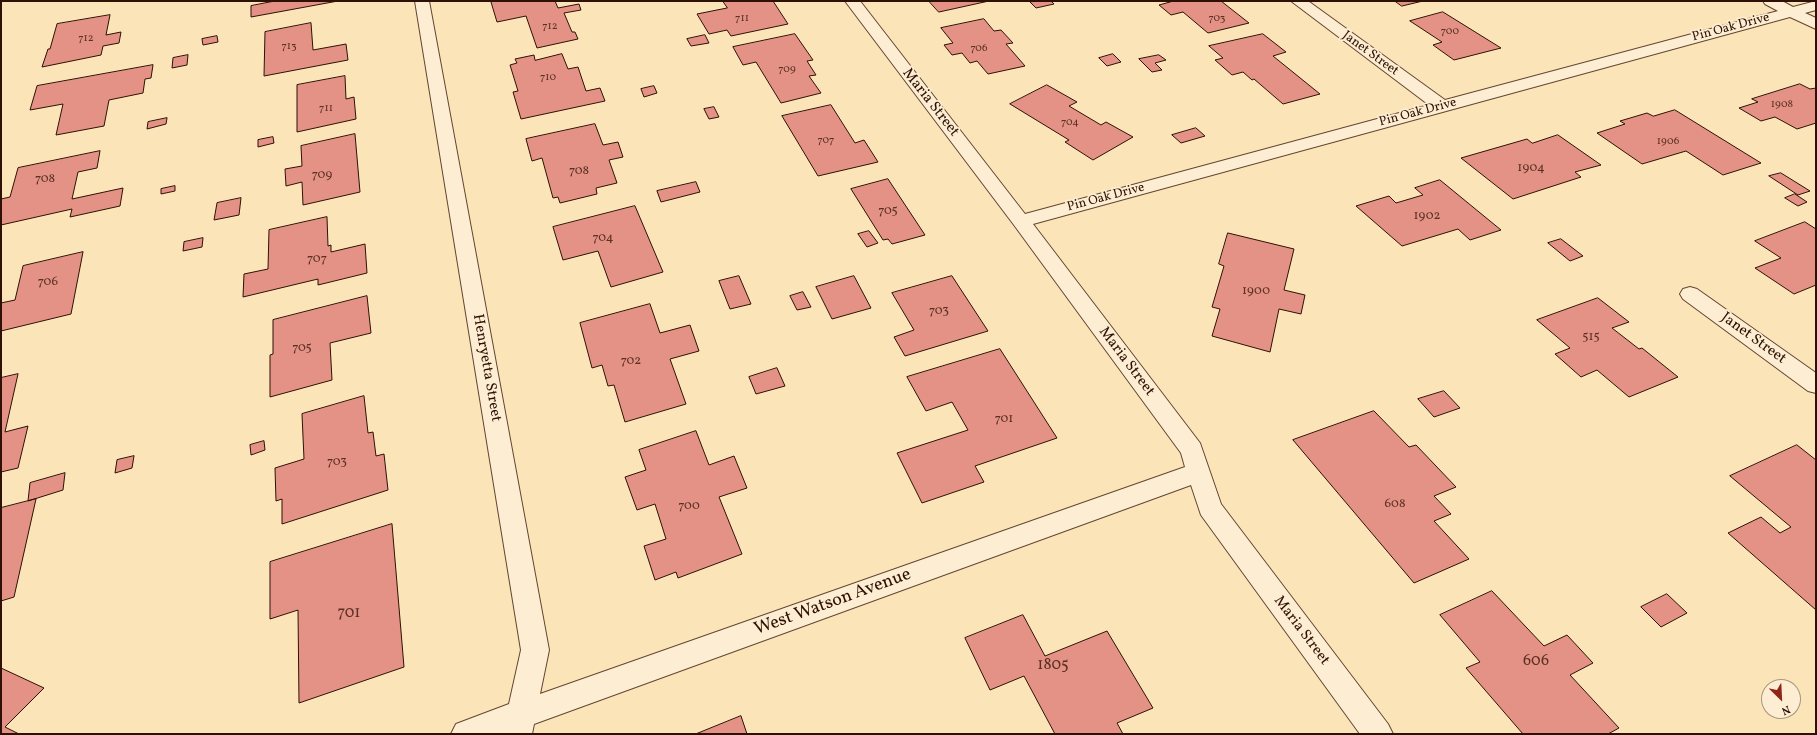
<!DOCTYPE html>
<html>
<head>
<meta charset="utf-8">
<style>
  body { margin:0 }
  #map { position:relative; width:1817px; height:735px; overflow:hidden; background:#fce4b9; font-family:Vollkorn,serif }
  canvas { display:block }
  .frame { position:absolute; inset:0; border:2px solid #2e1104; pointer-events:none }
  .north { position:absolute; left:1761px; top:679px; width:40px; height:40px; box-sizing:border-box; background:#fdedd2; border:1px solid #aa9580; border-radius:50%; rotate:156deg; font-size:11px; font-weight:700; line-height:16px; text-align:center; color:#2e1104 }
  .north::after { content:''; display:block; margin:auto; width:14px; height:18px; background:#8f2418; clip-path:polygon(50% 0,100% 100%,50% 72%,0 100%) }
</style>
</head>
<body>
<div id="map">
<canvas width="1817" height="735"></canvas>
<div class="frame"></div>
<div class="north">N</div>
</div>
<script>
const c = document.querySelector('canvas').getContext('2d');
c.lineJoin = 'round';
function fillPath(path, color) {
  c.fillStyle = color;
  c.fill(path, 'evenodd');
}
function trace(path, color, width, dash) {
  c.strokeStyle = color;
  c.lineWidth = width;
  c.lineCap = dash ? 'butt' : 'round';
  c.setLineDash(dash || []);
  c.stroke(path);
}
function label(font, color, halo, rows, align = 'center') {
  c.font = font + ' Vollkorn,serif';
  c.lineWidth = 3.5;
  c.setLineDash([]);
  c.textBaseline = 'middle';
  c.strokeStyle = halo;
  c.fillStyle = color;
  for (const [text, x, y, turn = 0] of rows) {
    c.save();
    c.translate(x, y);
    c.rotate((+turn || 0) * Math.PI / 180);
    c.textAlign = isNaN(turn) ? turn : align;
    if (halo) c.strokeText(text, 0, 0);
    c.fillText(text, 0, 0);
    c.restore();
  }
}
const building = new Path2D(`
  M275 1H338L251 17V6Z
  M497 1H555L558 8 579 4 581 10 564 13 572 32H575L578 39 537 48 526 16 497 22 491 2Z
  M723 1H773L788 24 731 36 727 30 709 34 697 14 727 8Z
  M929 1H989L939 12Z
  M1051 1 1054 4 1036 8 1030 2Z
  M1169 1H1221L1249 23 1208 33 1183 12 1171 15 1159 5 1170 2Z
  M1395 1H1423L1402 6Z
  M1443 12 1501 48 1454 60 1433 45 1442 42 1410 21Z
  M110 15 106 35 121 32 119 43 103 46 101 55 42 67 48 49H50L57 24Z
  M984 19 994 31 1001 30 1013 43 1006 44 1025 66 988 74 977 61 970 63 962 53 952 55 944 45 953 43 941 28Z
  M311 23 313 50 346 44 348 60 264 76 265 32Z
  M795 34 813 60 807 61 816 75 809 76 821 93 781 103 756 62 743 65 733 47Z
  M1263 34 1286 52 1273 56 1320 94 1283 104 1254 79 1252 80 1243 72 1232 75 1215 60 1223 58 1209 46Z
  M705 35 709 43 691 46 687 39Z
  M217 36 218 42 203 45 202 39Z
  M562 54 568 69 578 67 586 91 600 88 605 101 521 119 513 92 518 91 510 65 517 63 515 59 534 55 535 60Z
  M1113 54 1121 62 1107 66 1099 58Z
  M188 55 187 65 172 68 173 58Z
  M1159 55 1166 60 1155 63 1162 70 1152 72 1139 59Z
  M153 65 151 78 145 79 143 93 109 100 104 126 56 135 63 104 30 110 37 86Z
  M345 76 346 99 354 97 356 119 297 132V85Z
  M1800 84 1810 89 1816 88V123L1797 129 1775 117 1761 121 1739 108 1758 102 1752 99Z
  M1047 85 1077 102 1069 106 1101 125 1106 122 1133 137 1093 160 1065 142 1069 140 1010 104Z
  M654 86 657 93 644 97 641 89Z
  M831 105 855 143 864 140 878 162 818 176 782 116Z
  M714 107 719 117 709 119 704 109Z
  M1675 110 1761 163 1723 175 1686 151 1642 164 1597 133 1625 124 1620 121 1647 113 1653 116Z
  M167 118 166 124 147 129 148 122Z
  M595 124 603 145 618 142 623 157 609 160 617 183 596 188 597 194 560 203 558 197 553 198 542 158 532 161 526 139Z
  M1196 128 1205 136 1181 143 1172 135Z
  M355 134 360 192 303 205 302 182 286 186 285 169 302 166 301 146Z
  M1558 135 1601 165 1575 172 1581 177 1513 199 1461 158 1527 139 1532 143Z
  M273 137 274 143 258 147V140Z
  M100 151 97 168 78 172 72 199 123 188 120 206 70 217 72 209 1 225V199L10 197 18 168Z
  M1781 173 1810 191 1798 195 1769 176Z
  M888 179 925 235 892 244 888 239 883 240 851 189Z
  M1440 180 1501 230 1470 240 1458 229 1402 246 1356 206 1389 196 1396 203 1423 195 1415 188Z
  M696 182 700 192 661 202 657 191Z
  M175 186V191L161 194V189Z
  M1795 194 1807 202 1798 206 1785 198Z
  M241 198 239 215 214 220 217 203Z
  M635 206 663 272 611 287 598 251 563 260 553 227Z
  M327 217 328 246 331 245V252L365 244 367 273 318 285V279L243 297 244 274 268 269 269 230Z
  M1805 222 1816 229V285L1794 294 1755 268 1781 258 1755 241Z
  M869 231 878 243 867 247 858 234Z
  M1228 233 1294 249 1284 290 1305 295 1301 314 1279 309 1270 352 1212 336 1220 309 1212 307 1224 266 1219 264Z
  M203 238 202 247 183 251 184 242Z
  M1561 239 1583 256 1570 261 1548 243Z
  M83 252 71 314 1 331V303L15 300 23 266Z
  M739 276 751 304 730 309 719 281Z
  M854 276 871 308 832 319 816 287Z
  M952 276 988 331 905 356 894 337 914 330 892 293Z
  M803 292 811 307 797 310 790 296Z
  M367 296 371 333 330 343 332 380 270 397V355L273 354V320Z
  M1598 298 1629 322 1612 328 1639 349 1642 348 1678 377 1629 397 1597 370 1581 377 1555 354 1570 348 1537 320Z
  M650 304 660 333 690 325 699 351 670 359 686 404 625 422 614 385 608 386 602 365 592 368 580 323Z
  M1000 349 1057 438 975 466 984 482 922 503 897 453 968 430 952 402 926 411 907 377Z
  M777 368 785 386 756 394 749 377Z
  M18 374 5 432 28 426 18 468 1 472V378Z
  M1444 391 1460 408 1434 417 1418 399Z
  M364 396 368 433 373 432 376 456 384 454 388 490 282 524V499L276 501 275 468 304 459 302 414Z
  M1374 411 1409 447 1416 445 1456 487 1434 496 1451 514 1434 521 1469 559 1414 583 1293 440Z
  M696 431 709 465 734 456 747 488 719 497 742 554 678 578 676 572 655 580 644 546 666 539 655 504 637 510 625 477 646 470 639 450Z
  M264 441 265 450 251 455 250 445Z
  M1797 445 1816 460V610L1728 533 1761 517 1780 533 1791 527 1730 476Z
  M134 456 132 468 115 473 117 460Z
  M65 473 63 490 28 501 30 483Z
  M36 499 14 597 1 601V508Z
  M392 524 404 667 299 703 298 610 270 619V562Z
  M1492 591 1544 646 1567 635 1593 663 1570 675 1619 728 1608 734H1523L1466 668 1480 662 1440 615Z
  M1667 594 1687 613 1661 627 1641 607Z
  M1023 615 1045 656 1107 631 1153 708 1117 723 1123 734H1055L1024 676 990 690 965 638Z
  M1 668 44 688 5 727 19 734H1Z
  M741 716 747 734H696Z`);
fillPath(building, '#e39285');
trace(building, '#2e1104', 1);
const minor = new Path2D(`
  M415 1H429L549 650 540 694 1185 467 1181 453 1014 225 845 1H860L1025 214 1429 105 1291 1H1308L1445 100 1778 11 1765 4 1763 1H1782L1793 7 1816 1V10L1805 13 1816 18V29L1790 17 1033 224 1200 443 1221 504 1388 724 1393 734H1360L1201 515 1191 485 534 724 532 734H451L456 724 509 704 521 650Z
  M1690 287 1697 289 1816 373V393L1808 391 1683 299 1680 294 1683 289Z`);
trace(minor, '#624631', 2);
fillPath(minor, '#fdedd2');
label('11px', '#5b3124', null, [
  ["711",742,19],
  ["703",1217,19],
  ["712",550,27],
  ["700",1450,32],
  ["712",86,39],
  ["713",289,47],
  ["706",979,49],
  ["709",787,70],
  ["710",548,78],
  ["1908",1782,105],
  ["711",326,109],
  ["704",1070,123],
  ["707",826,141],
  ["1906",1668,142]
]);
label('13px', '#2e1104', '#fdedd2', [
  ["Pin Oak Drive",1731,28,-15],
  ["Janet Street",1370,54,36],
  ["Pin Oak Drive",1418,113,-15],
  ["Pin Oak Drive",1106,198,-15]
]);
label('13px', '#5b3124', null, [
  ["1904",1531,169],
  ["708",579,172],
  ["709",322,176],
  ["708",45,180],
  ["705",888,212],
  ["1902",1427,217],
  ["704",603,239],
  ["707",317,260],
  ["706",48,283],
  ["1900",1256,292],
  ["703",939,312],
  ["515",1591,338],
  ["705",302,349],
  ["702",631,362],
  ["701",1004,420],
  ["703",337,463],
  ["608",1395,505],
  ["700",689,507]
]);
label('15px', '#2e1104', '#fdedd2', [
  ["Maria Street",930,103,52],
  ["Janet Street",1753,339,36],
  ["Maria Street",1126,362,53],
  ["Henryetta Street",486,368,80],
  ["Maria Street",1301,631,53]
]);
label('16px', '#5b3124', null, [
  ["701",349,614],
  ["606",1536,662],
  ["1805",1053,666]
]);
label('18px', '#2e1104', '#fdedd2', [
  ["West Watson Avenue",833,603,-20]
]);
</script>
</body>
</html>
